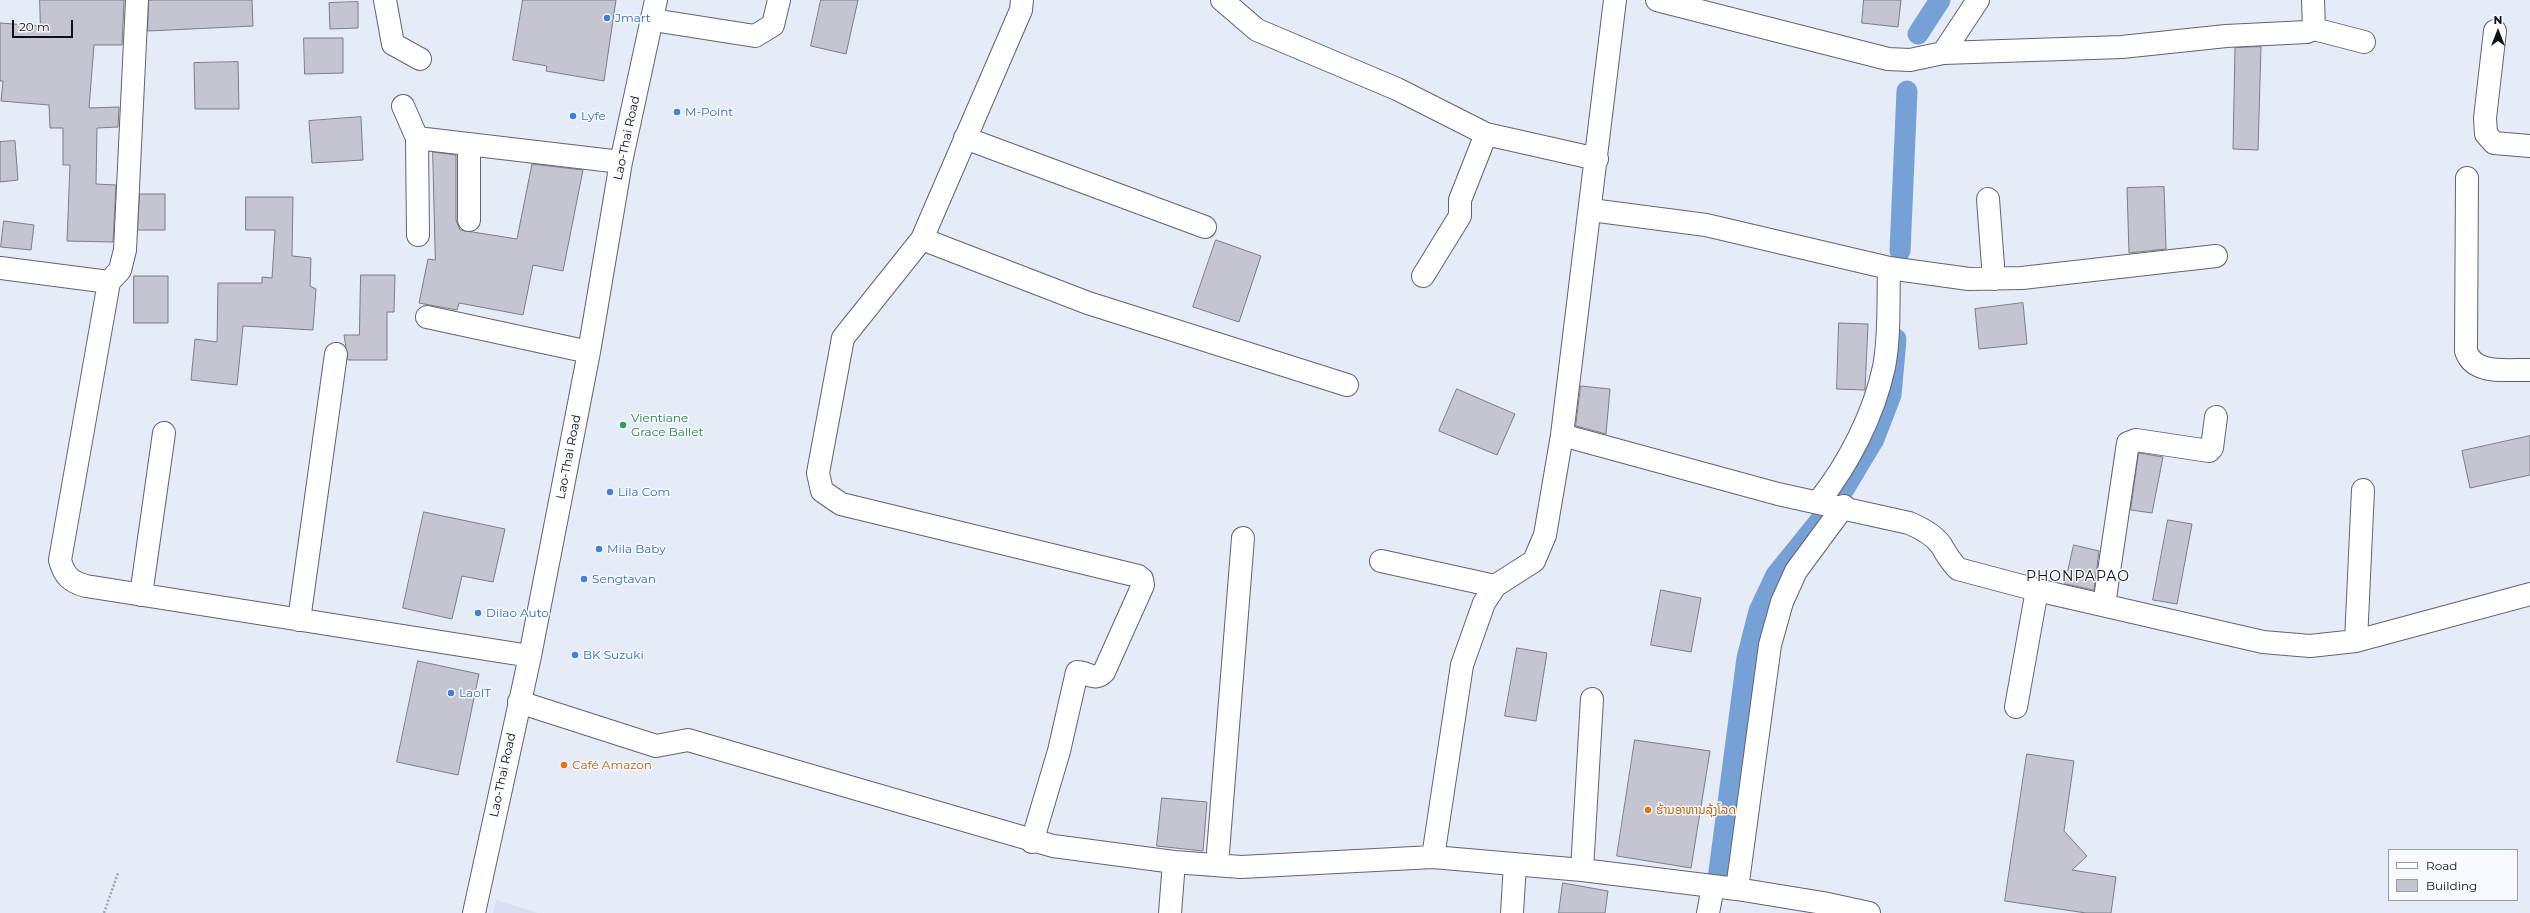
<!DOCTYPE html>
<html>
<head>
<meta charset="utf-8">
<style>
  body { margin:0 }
  #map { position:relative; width:2530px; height:913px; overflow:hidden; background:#e6ecf7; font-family:Montserrat,sans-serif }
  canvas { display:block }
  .legend { position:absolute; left:2388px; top:849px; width:130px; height:52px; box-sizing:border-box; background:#f7fafe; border:1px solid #9a9ca0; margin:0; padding:5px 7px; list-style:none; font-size:12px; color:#0e1013 }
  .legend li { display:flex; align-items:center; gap:8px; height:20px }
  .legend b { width:20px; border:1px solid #9a9ca0 }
  .north { position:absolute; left:2478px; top:12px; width:40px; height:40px; -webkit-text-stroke:3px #f7fafe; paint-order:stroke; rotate:0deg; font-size:11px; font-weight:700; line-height:16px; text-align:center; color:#0e1013 }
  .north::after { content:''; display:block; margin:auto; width:14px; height:18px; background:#0e1013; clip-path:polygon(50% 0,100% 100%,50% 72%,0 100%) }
  .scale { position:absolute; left:12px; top:20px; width:61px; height:18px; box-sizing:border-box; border:2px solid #0e1013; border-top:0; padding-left:5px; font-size:12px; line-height:14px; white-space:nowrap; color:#0e1013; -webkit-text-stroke:3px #f7fafe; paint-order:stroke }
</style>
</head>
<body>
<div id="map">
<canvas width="2530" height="913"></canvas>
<ul class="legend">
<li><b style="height:5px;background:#fff"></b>Road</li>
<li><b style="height:11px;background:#c5c5d1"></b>Building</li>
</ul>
<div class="north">N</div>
<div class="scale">20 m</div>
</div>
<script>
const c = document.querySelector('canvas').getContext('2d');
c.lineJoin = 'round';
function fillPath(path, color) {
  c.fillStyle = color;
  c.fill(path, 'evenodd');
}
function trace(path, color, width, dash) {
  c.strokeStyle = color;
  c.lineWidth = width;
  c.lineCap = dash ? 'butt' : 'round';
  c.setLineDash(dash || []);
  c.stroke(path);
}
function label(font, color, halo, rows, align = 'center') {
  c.font = font + ' Montserrat,"Noto Sans Lao",sans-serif';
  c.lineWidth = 3;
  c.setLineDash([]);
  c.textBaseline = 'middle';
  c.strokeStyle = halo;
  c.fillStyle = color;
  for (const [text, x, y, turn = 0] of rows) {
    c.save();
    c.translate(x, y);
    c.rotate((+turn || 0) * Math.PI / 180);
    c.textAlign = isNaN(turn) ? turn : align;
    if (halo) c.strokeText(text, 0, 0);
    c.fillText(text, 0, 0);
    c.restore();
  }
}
fillPath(new Path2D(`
  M496 900 538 913H493Z`), '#d7e1f2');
trace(new Path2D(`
  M1918 34 1940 0
  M1900 251 1907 91
  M1844 489 1874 439 1891 395 1896 339
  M1718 879 1747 658 1759 611 1776 575 1822 518`), '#75a1d6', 21);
const building = new Path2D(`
  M40 0H124L122 45H94L89 108 119 107 118 127 97 128 96 184 116 185 113 242 67 241 70 165H63V128H50L49 105 1 101 3 81H0V23L40 26Z
  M149 0H252L253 26 148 31Z
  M523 0H616L604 81 546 71 547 66 513 60Z
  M821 0H858L846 54 811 46Z
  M1864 0H1901L1898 27 1862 23Z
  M358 2V28L330 29 329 3Z
  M304 38H343V73L305 74Z
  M2261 47 2258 150 2233 149 2235 48Z
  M238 62 239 109H195L194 63Z
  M361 117 363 160 312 163 309 121Z
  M15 141 18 180 0 182V142Z
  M433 152 456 155V220L460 230 517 239 532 164 583 170 563 271 533 265 523 315 459 303 457 310 419 303 428 259 435 260Z
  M2164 187 2166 249 2129 253 2127 188Z
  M140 194H165V230H138Z
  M246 197H293L292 256 311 258 310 286 316 289 313 330 243 326 237 385 191 380 195 339 217 342 218 283H262V277L272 278 275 230H246Z
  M4 221 34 225 31 250 1 247Z
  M1216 240 1261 256 1239 322 1193 307Z
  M361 275H395L394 312H387V360H348L344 335H359Z
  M134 276H168V323H134Z
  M2023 303 2027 344 1979 349 1975 309Z
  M1839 323 1868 324 1865 390 1837 389Z
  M1581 386 1610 389 1606 434 1576 426Z
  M1457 389 1515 414 1497 455 1439 431Z
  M2530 436V475L2470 488 2462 451Z
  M2139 453 2163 457 2152 513 2131 510Z
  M424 512 505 529 493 582 462 576 452 619 403 608Z
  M2168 520 2192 524 2177 604 2153 600Z
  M2074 545 2099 551 2094 590 2065 584Z
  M1661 590 1701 598 1691 652 1651 645Z
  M1517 648 1547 653 1536 721 1505 716Z
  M418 661 479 674 458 775 397 762Z
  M1635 740 1710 751 1691 868 1617 856Z
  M2027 754 2074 761 2064 831 2087 856 2072 870 2116 877 2111 913H2086L2005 901Z
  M1162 798 1207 802 1203 851 1157 846Z
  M1563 883 1608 891 1605 913H1559Z`);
fillPath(building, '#c5c5d1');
trace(building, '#7c7c87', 1);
const minor = new Path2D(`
  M137 0 125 250 120 270 109 282 60 560C64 576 71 582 86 586L530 656
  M385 0 393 44 420 59
  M1022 0 1021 10 922 239 843 338 818 473 822 491 841 504 1138 576 1142 579 1143 585 1104 672C1095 682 1088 672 1077 672L1059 751 1032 842
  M1222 0 1257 30 1397 89 1486 134 1597 159
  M1657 0 1888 59 1910 60 1943 53 2122 47 2226 36 2307 32 2314 29 2313 0
  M653 20 755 36 773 25 779 0
  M2314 29 2364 42
  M2495 31 2485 118 2486 134 2494 143 2530 146
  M1943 53 1978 0
  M403 106 417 138 418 235
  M417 138 621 162
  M965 138 1205 227
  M2467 178 2466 351C2474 376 2509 369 2530 370
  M1988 199 1994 279
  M1591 210 1706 225 1889 268 1969 279 2022 278 2216 256
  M469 220V144
  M922 239 1088 303 1347 385
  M0 268 109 282
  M1423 276 1460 216V200L1486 134
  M427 317 589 352
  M1562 435 1778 494 1909 523C1921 528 1933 534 1941 545 1946 554 1950 561 1958 569L2037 590 2263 642 2310 646 2356 641 2530 594
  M1819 501C1849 463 1874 414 1884 367 1890 337 1888 299 1889 268
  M1381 561 1495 586
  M141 595 164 433
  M2104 605 2128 443 2136 440 2209 451 2212 448 2216 417
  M299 620 336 354
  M2356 641 2363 490
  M519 702 656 746 688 740 1053 846 1174 862 1241 867 1433 857 1582 870 1737 889 1823 903 1869 913
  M2016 707 2037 590
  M1433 857 1462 665 1484 603 1495 586 1534 561 1545 535 1562 435 1615 0
  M1217 865 1243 538
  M1582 870 1592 699
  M1737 889 1770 645 1782 602 1796 571 1844 506
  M474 913 530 656 589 352 621 162 656 0
  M1170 913 1174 862
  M1512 913 1515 864
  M1708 913 1713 887`);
trace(minor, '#5f646e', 24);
trace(new Path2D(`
  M104 913 118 873`), '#a2a7af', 2.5, [2, 2]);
trace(minor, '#fff', 22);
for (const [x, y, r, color] of [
  [607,18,4,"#3f7fe0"],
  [677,112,4,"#3f7fe0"],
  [573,116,4,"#3f7fe0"],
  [623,425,4,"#2e9e5b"],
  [610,492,4,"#3f7fe0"],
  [599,549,4,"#3f7fe0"],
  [584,579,4,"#3f7fe0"],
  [478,613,4,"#3f7fe0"],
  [575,655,4,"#3f7fe0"],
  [451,693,4,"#3f7fe0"],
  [564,765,4,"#e8710a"],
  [1648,810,4,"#e8710a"]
]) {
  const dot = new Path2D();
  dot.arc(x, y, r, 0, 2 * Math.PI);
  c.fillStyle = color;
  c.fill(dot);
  trace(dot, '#f7fafe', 1.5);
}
label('12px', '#366cbe', '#f7fafe', [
  ["Jmart",615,18],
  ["M-Point",685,112],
  ["Lyfe",581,116],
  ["Lila Com",618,492],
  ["Mila Baby",607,549],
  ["Sengtavan",592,579],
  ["Dilao Auto",486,613],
  ["BK Suzuki",583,655],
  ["LaoIT",459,693]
], 'left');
label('12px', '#0e1013', '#f7fafe', [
  ["Lao-Thai Road",627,138,-78],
  ["Lao-Thai Road",569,457,-79],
  ["Lao-Thai Road",503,775,-78]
]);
label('12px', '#27864d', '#f7fafe', [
  ["Vientiane",631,418],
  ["Grace Ballet",631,432]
], 'left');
label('12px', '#c56008', '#f7fafe', [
  ["Café Amazon",572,765],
  ["ຮ້ານອາຫານລຸ້ງໂລດ",1656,810]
], 'left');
c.letterSpacing = '1px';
label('14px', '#0e1013', '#f7fafe', [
  ["PHONPAPAO",2078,577]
]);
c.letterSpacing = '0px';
</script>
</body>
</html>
